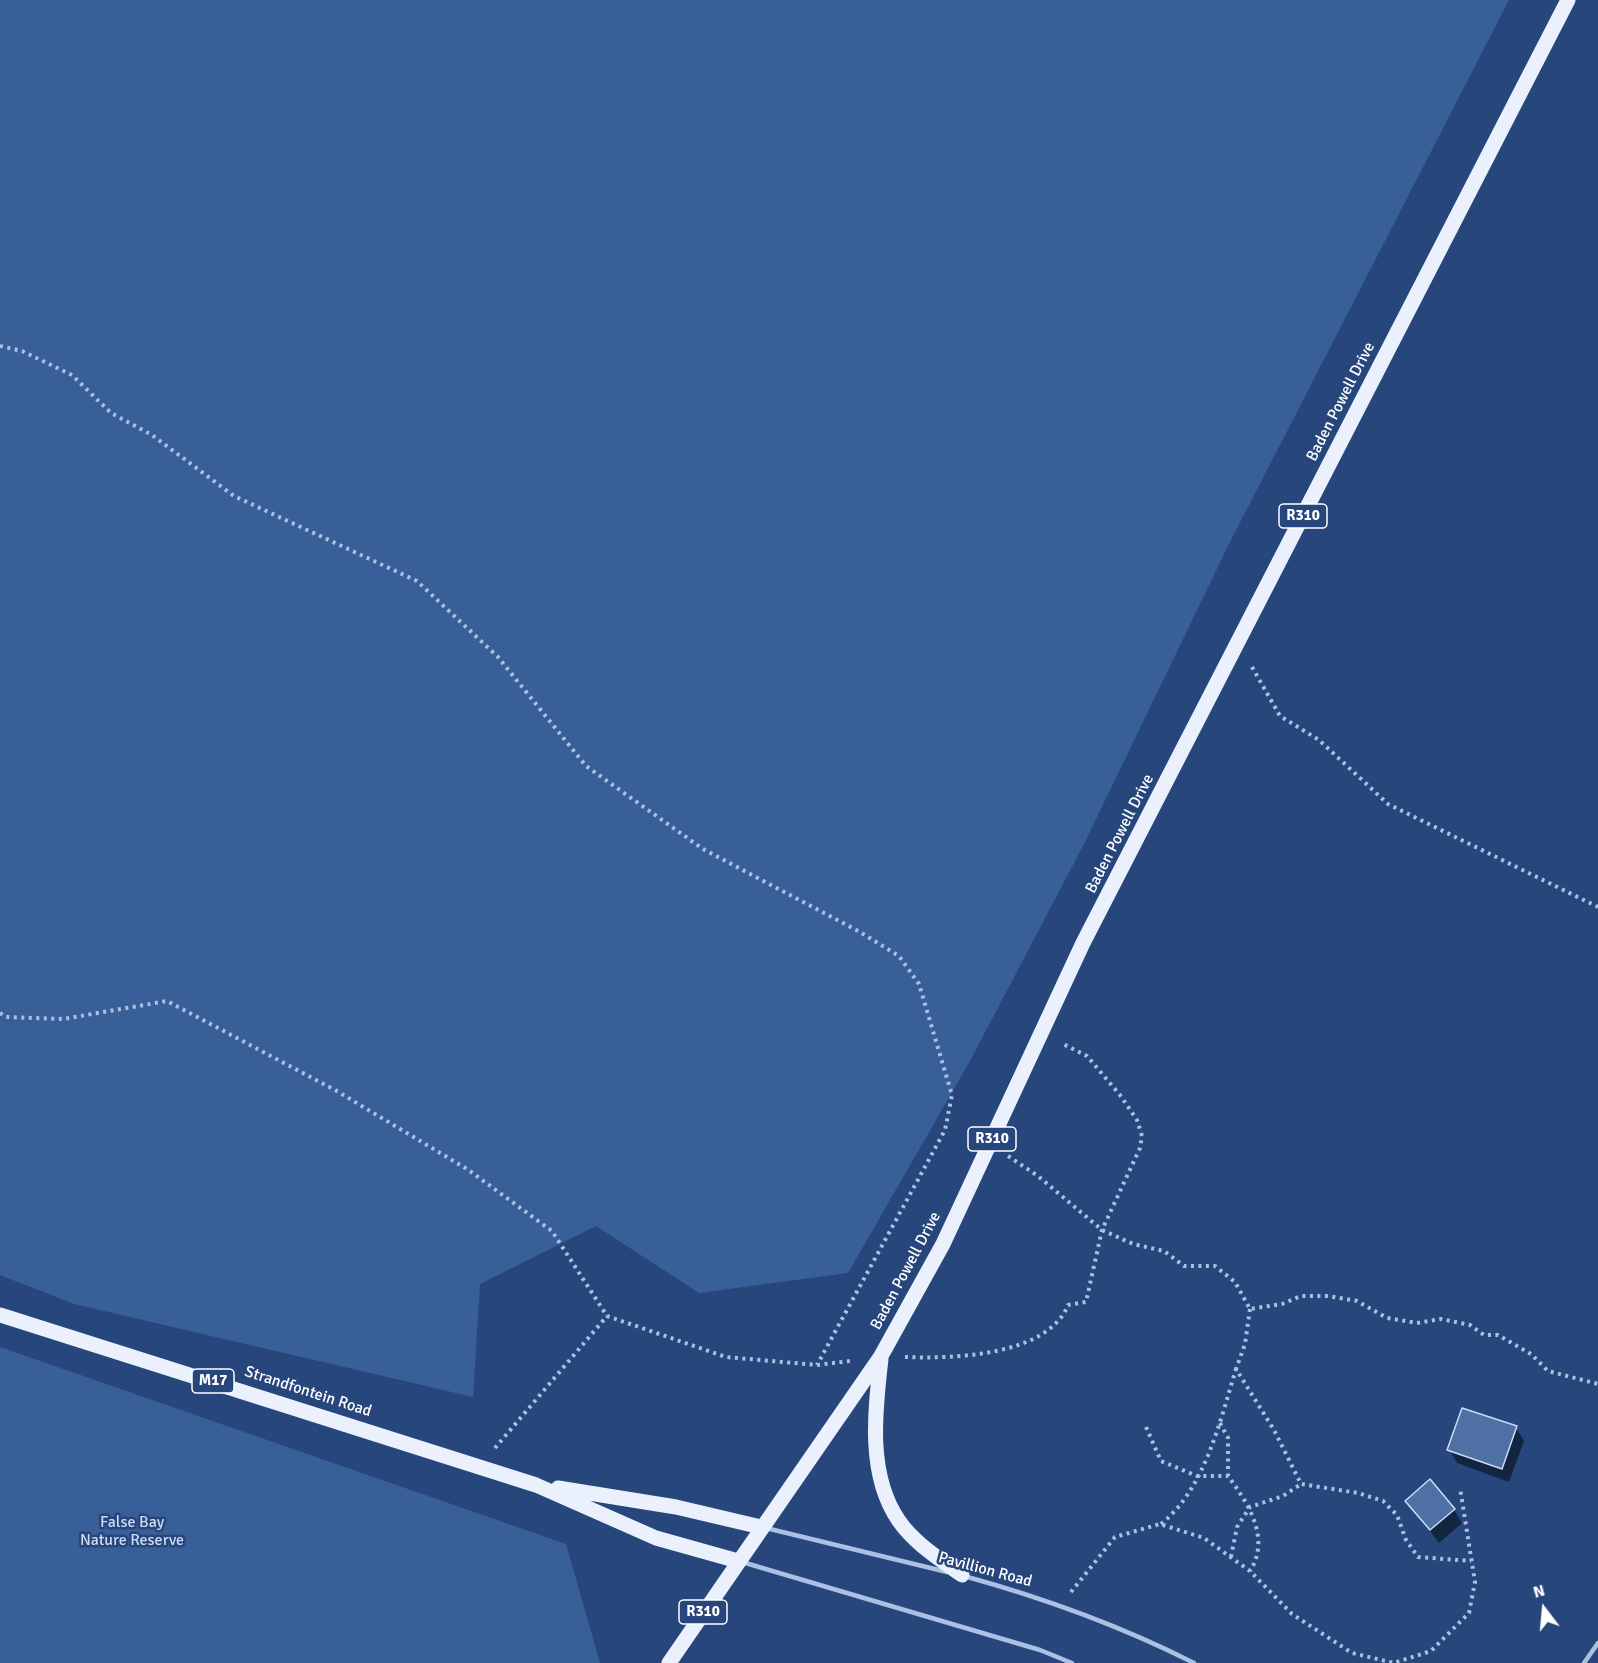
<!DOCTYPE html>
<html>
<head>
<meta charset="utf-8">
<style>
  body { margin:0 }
  #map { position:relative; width:1598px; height:1663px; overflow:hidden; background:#26467c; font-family:Signika,sans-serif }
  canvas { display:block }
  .north { position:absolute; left:1514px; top:1579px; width:60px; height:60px; -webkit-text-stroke:4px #26467c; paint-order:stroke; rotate:344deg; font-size:16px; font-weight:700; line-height:24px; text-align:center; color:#fff }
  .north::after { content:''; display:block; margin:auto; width:21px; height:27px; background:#fff; clip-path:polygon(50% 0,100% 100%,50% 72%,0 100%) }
</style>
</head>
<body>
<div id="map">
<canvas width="1598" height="1663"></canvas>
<div class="north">N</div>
</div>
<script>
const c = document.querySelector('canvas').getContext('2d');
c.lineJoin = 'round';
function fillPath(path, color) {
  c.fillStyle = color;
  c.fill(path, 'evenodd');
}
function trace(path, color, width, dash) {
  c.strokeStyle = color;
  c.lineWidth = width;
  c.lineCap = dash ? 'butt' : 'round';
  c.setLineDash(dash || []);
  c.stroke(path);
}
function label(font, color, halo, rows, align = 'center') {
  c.font = font + ' Signika,sans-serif';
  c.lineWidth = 5;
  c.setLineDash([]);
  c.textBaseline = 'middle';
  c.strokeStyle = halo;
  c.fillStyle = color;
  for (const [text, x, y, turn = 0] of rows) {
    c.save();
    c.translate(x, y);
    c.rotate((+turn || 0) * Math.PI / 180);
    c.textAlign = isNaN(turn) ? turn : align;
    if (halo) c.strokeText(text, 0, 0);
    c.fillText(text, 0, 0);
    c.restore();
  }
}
fillPath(new Path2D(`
  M0 0H1509L1229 544 1084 844 970 1061 848 1273 699 1293 596 1226 480 1284 473 1397 74 1304 0 1275Z
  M0 1347 566 1544 600 1663H0Z`), '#395f99');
fillPath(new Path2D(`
  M1516 1428 1524 1441 1509 1482 1457 1463 1449 1449Z
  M1407 1501 1454 1510 1462 1523 1439 1543Z`), '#0007');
const building = new Path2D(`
  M1462 1408 1517 1426 1502 1469 1447 1450Z
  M1430 1479 1455 1509 1430 1530 1405 1501Z`);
fillPath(building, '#4e70a4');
trace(building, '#cddcf4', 1.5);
trace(new Path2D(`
  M0 346 22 351 72 375 111 413 152 435 234 496 417 581 498 657 586 766 703 849 860 932 899 956 919 984 952 1095 945 1130 817 1365
  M1252 667 1280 716 1319 740 1388 804 1598 907
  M0 1013 6 1017 63 1019 167 1001 335 1090 467 1169 552 1231 607 1316 726 1357 817 1365 850 1361
  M1008 1156 1038 1176 1102 1230 1133 1244 1164 1251 1184 1266H1215L1235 1282 1250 1309 1282 1304 1301 1296H1328L1357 1301 1387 1318 1417 1323 1441 1319 1470 1325 1484 1335H1498L1531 1354 1548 1371 1598 1384
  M1250 1309 1245 1344 1236 1369 1274 1430 1301 1484 1358 1493 1383 1501 1397 1515 1406 1540 1418 1557 1471 1561
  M905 1357C952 1359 1048 1356 1068 1305L1086 1302 1102 1230 1140 1148 1142 1136 1137 1120 1120 1095 1087 1056 1061 1043
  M1220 1423 1228 1438V1476
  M1146 1427 1161 1461 1197 1476H1228C1248 1503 1271 1538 1250 1571
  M495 1448 607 1316
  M1161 1524C1205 1489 1220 1421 1236 1369
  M1231 1557 1237 1527 1250 1507 1283 1496 1301 1484
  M1071 1592 1115 1537 1160 1524 1204 1538 1250 1571 1292 1614 1352 1653 1394 1663 1431 1651 1469 1613 1475 1582 1460 1488`), '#aac1e4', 4, [3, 4.5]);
trace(new Path2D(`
  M766 1528 947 1572
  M742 1562 1040 1650 1072 1663
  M964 1576C1044 1598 1119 1625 1194 1663
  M1584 1663 1598 1643`), '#aac1e4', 4.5);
trace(new Path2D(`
  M0 1315 536 1485 656 1538 738 1561
  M881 1359C875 1411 867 1475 899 1521 915 1544 940 1559 962 1575
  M558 1488 676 1507 761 1527
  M669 1663 881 1356 943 1244 1083 943 1568 0`), '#eaf0fc', 15);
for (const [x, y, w] of [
  [1303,516,48],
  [992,1139,48],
  [213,1381,42],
  [703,1612,48]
]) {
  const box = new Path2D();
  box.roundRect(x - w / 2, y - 12, w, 24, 4.5);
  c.fillStyle = '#26467c';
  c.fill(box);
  trace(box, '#fff', 1.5);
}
label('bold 15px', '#fff', null, [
  ["R310",1303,516],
  ["R310",992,1139],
  ["M17",213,1381],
  ["R310",703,1612]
]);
label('16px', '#fff', '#26467c', [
  ["Baden Powell Drive",1341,402,-63],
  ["Baden Powell Drive",1120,834,-63],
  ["Baden Powell Drive",906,1271,-62],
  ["Strandfontein Road",308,1392,18],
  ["Pavillion Road",985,1570,15]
]);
label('16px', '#cddcf4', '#26467c', [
  ["False Bay",132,1523],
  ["Nature Reserve",132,1541]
]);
</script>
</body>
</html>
